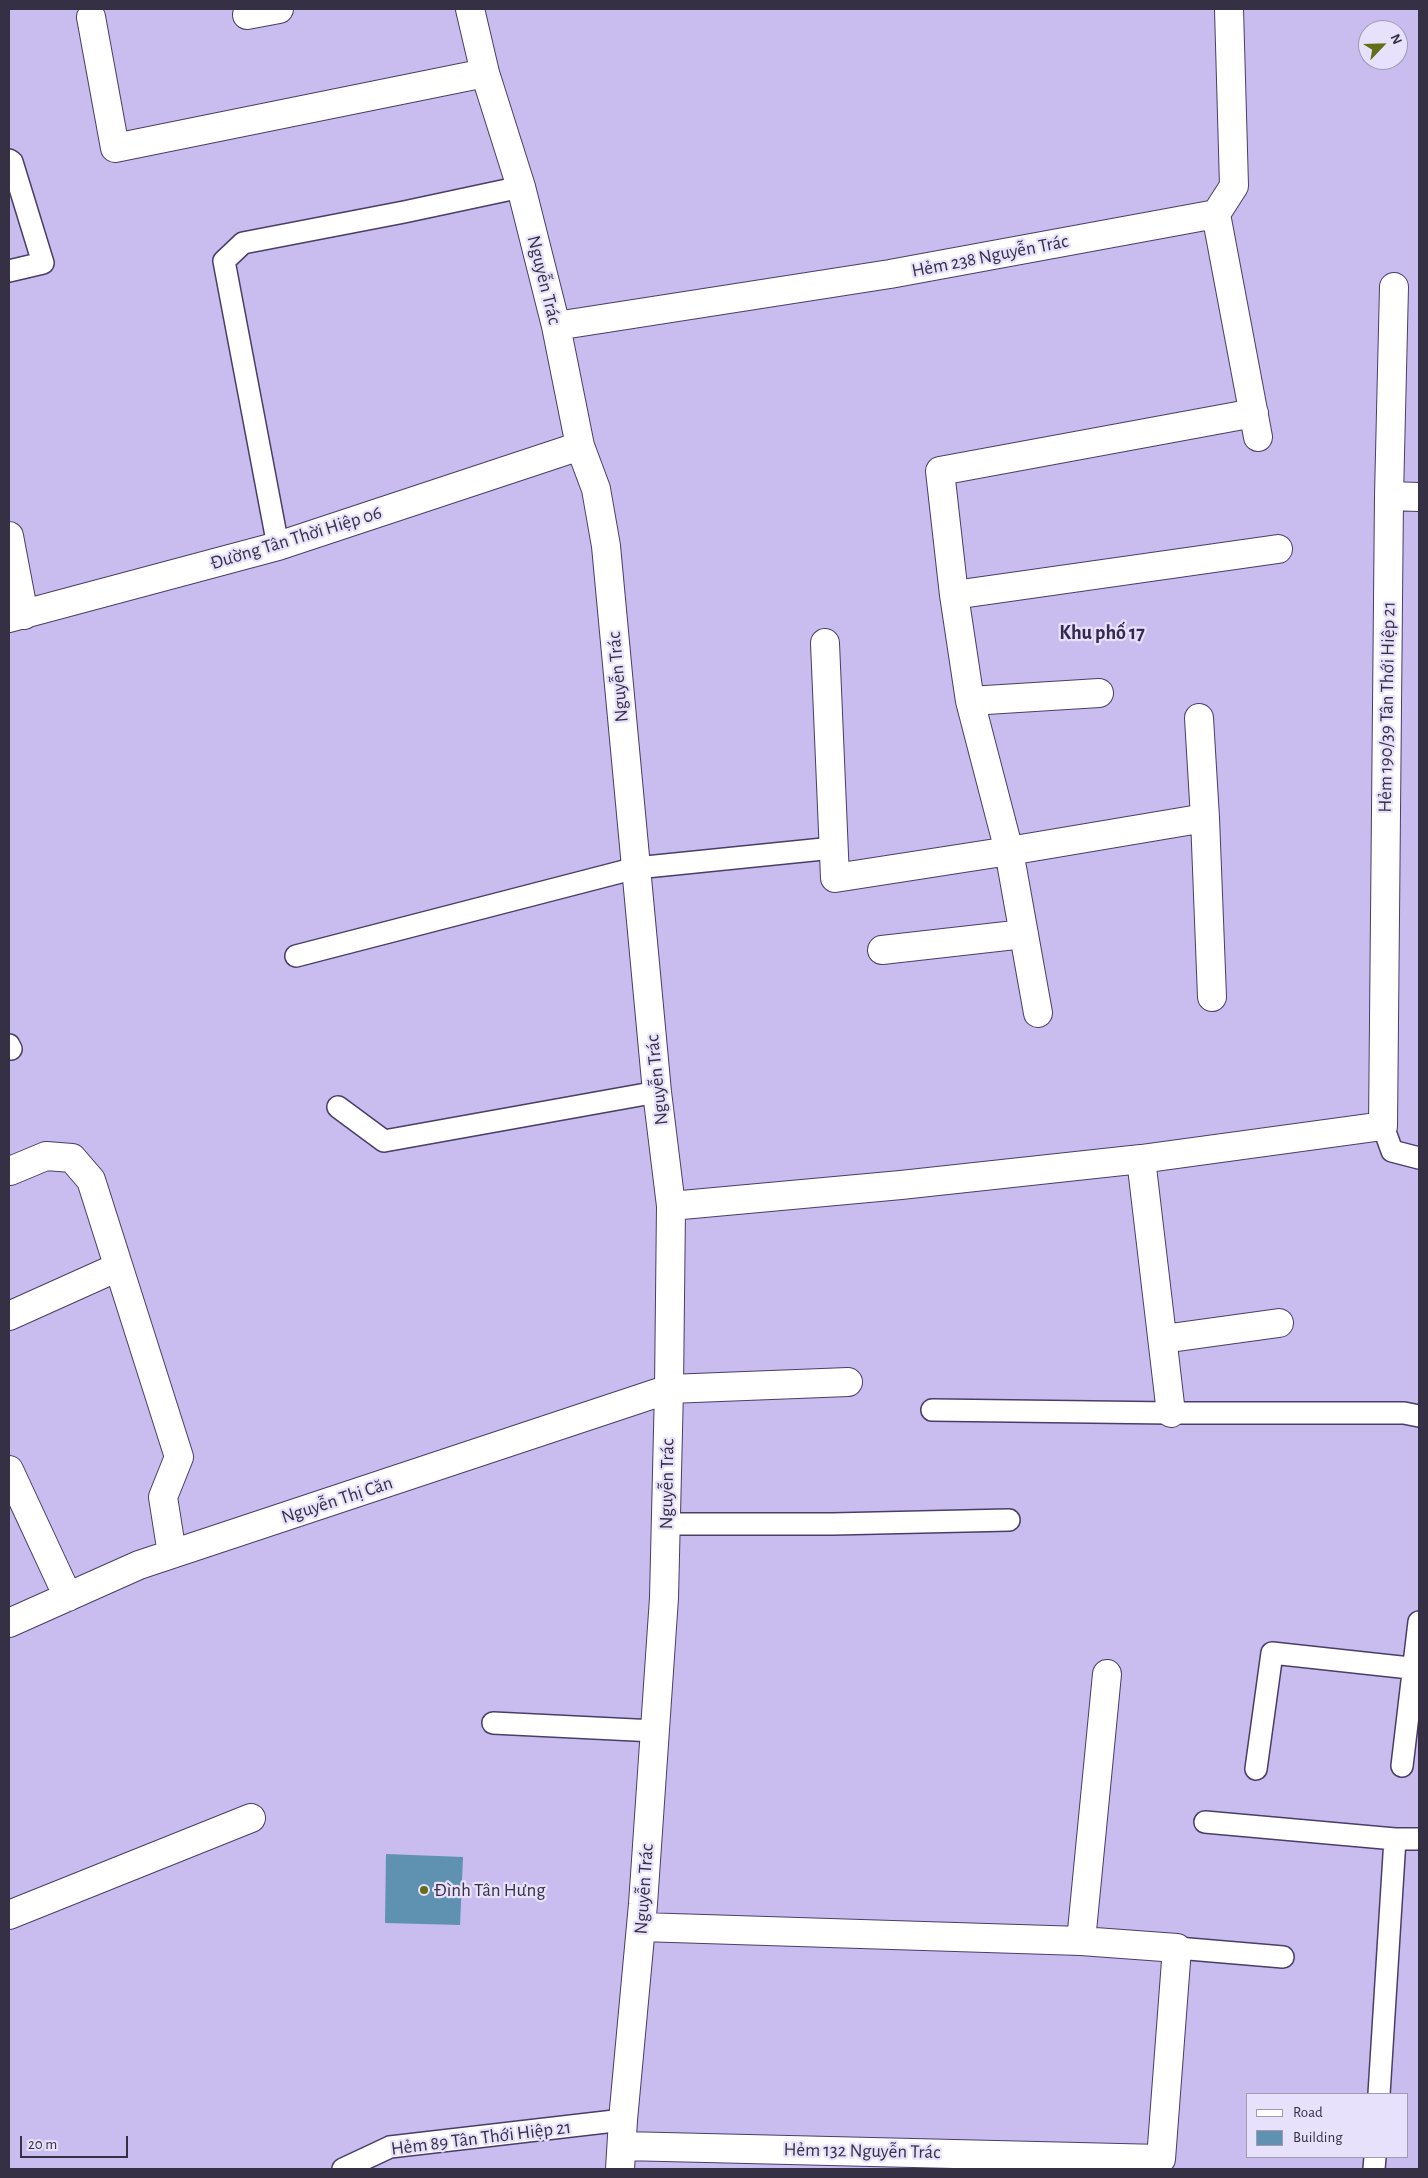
<!DOCTYPE html>
<html>
<head>
<meta charset="utf-8">
<style>
  body { margin:0 }
  #map { position:relative; width:1428px; height:2178px; overflow:hidden; background:#c9bcef; font-family:"Alegreya Sans",sans-serif }
  canvas { display:block }
  .frame { position:absolute; inset:0; border:10px solid #363044; pointer-events:none }
  .legend { position:absolute; left:1246px; top:2093px; width:162px; height:65px; box-sizing:border-box; background:#e8e1fc; border:1px solid #a19ab2; margin:0; padding:6px 9px; list-style:none; font-size:15px; color:#363044 }
  .legend li { display:flex; align-items:center; gap:10px; height:25px }
  .legend b { width:25px; border:1px solid #a19ab2 }
  .north { position:absolute; left:1358px; top:20px; width:50px; height:50px; box-sizing:border-box; background:#e8e1fc; border:1px solid #a19ab2; border-radius:50%; rotate:66deg; font-size:14px; font-weight:700; line-height:20px; text-align:center; color:#363044 }
  .north::after { content:''; display:block; margin:auto; width:18px; height:22px; background:#636e17; clip-path:polygon(50% 0,100% 100%,50% 72%,0 100%) }
  .scale { position:absolute; left:20px; top:2136px; width:108px; height:22px; box-sizing:border-box; border:2px solid #363044; border-top:0; padding-left:6px; font-size:15px; line-height:18px; white-space:nowrap; color:#363044; -webkit-text-stroke:4px #e8e1fc; paint-order:stroke }
</style>
</head>
<body>
<div id="map">
<canvas width="1428" height="2178"></canvas>
<div class="frame"></div>
<ul class="legend">
<li><b style="height:6px;background:#fff"></b>Road</li>
<li><b style="height:14px;background:#5f91b1"></b>Building</li>
</ul>
<div class="north">N</div>
<div class="scale">20 m</div>
</div>
<script>
const c = document.querySelector('canvas').getContext('2d');
c.lineJoin = 'round';
function fillPath(path, color) {
  c.fillStyle = color;
  c.fill(path, 'evenodd');
}
function trace(path, color, width, dash) {
  c.strokeStyle = color;
  c.lineWidth = width;
  c.lineCap = dash ? 'butt' : 'round';
  c.setLineDash(dash || []);
  c.stroke(path);
}
function label(font, color, halo, rows, align = 'center') {
  c.font = font + ' "Alegreya Sans",sans-serif';
  c.lineWidth = 4.5;
  c.setLineDash([]);
  c.textBaseline = 'middle';
  c.strokeStyle = halo;
  c.fillStyle = color;
  for (const [text, x, y, turn = 0] of rows) {
    c.save();
    c.translate(x, y);
    c.rotate((+turn || 0) * Math.PI / 180);
    c.textAlign = isNaN(turn) ? turn : align;
    if (halo) c.strokeText(text, 0, 0);
    c.fillText(text, 0, 0);
    c.restore();
  }
}
fillPath(new Path2D(`
  M386 1854 463 1857 460 1925 385 1923Z`), '#5f91b1');
const service = new Path2D(`
  M9 160 12 162 43 263 9 271
  M278 546 224 261 243 243 404 212 521 187
  M296 956 636 868 833 848
  M9 1045 11 1049
  M338 1107 384 1141 657 1092
  M1383 1126 1392 1151 1419 1158
  M932 1410 1171 1413H1404L1419 1416
  M666 1524H833L1009 1520
  M493 1723 655 1731
  M1402 1766 1419 1622
  M1256 1769 1272 1653 1419 1669
  M1205 1822 1395 1839 1379 2094
  M1395 1839H1419
  M1177 1948 1283 1957
  M343 2169 390 2147 623 2120
  M1374 2169 1375 2157`);
const minor = new Path2D(`
  M470 9 485 73 521 187 556 326 580 446 596 489 606 546 657 1092 671 1206 669 1389 664 1598 643 1904 623 2120 620 2169
  M247 15 279 9
  M91 17 115 148 485 73
  M1216 214 1258 437
  M556 326 890 274 1216 214 1234 186 1229 9
  M1389 496 1419 497
  M9 536 24 615
  M954 595 1278 549
  M9 618 278 546 580 446
  M825 643 835 878 1009 851 1038 1013
  M970 701 1099 693
  M1199 718 1205 818
  M882 950 1024 934
  M1212 997 1205 818 1009 851 970 701 954 595 940 471 1254 413
  M1141 1159 1171 1413
  M10 1171 46 1156 72 1158 91 1180 179 1457 163 1497 172 1554
  M671 1206 901 1185 1141 1159 1383 1126 1389 496 1394 287
  M9 1316 118 1267
  M1163 1339 1279 1323
  M9 1470 68 1597
  M9 1623 139 1565 669 1389 848 1382
  M9 1915 251 1818
  M641 1927 1081 1941 1107 1674
  M623 2146 1161 2159 1177 1948 1081 1941`);
trace(service, '#4a3d68', 24);
trace(minor, '#4a3d68', 30);
trace(service, '#fff', 21);
trace(minor, '#fff', 28);
for (const [x, y, r, color] of [
  [424,1890,5,"#636e17"]
]) {
  const dot = new Path2D();
  dot.arc(x, y, r, 0, 2 * Math.PI);
  c.fillStyle = color;
  c.fill(dot);
  trace(dot, '#e8e1fc', 2);
}
label('19px', '#363044', '#e8e1fc', [
  ["Hẻm 238 Nguyễn Trác",990,256,-11],
  ["Nguyễn Trác",544,280,76],
  ["Đường Tân Thời Hiệp 06",296,538,-17],
  ["Nguyễn Trác",618,677,-95],
  ["Hẻm 190/39 Tân Thới Hiệp 21",1387,707,-89],
  ["Nguyễn Trác",657,1080,-96],
  ["Nguyễn Trác",667,1484,-89],
  ["Nguyễn Thị Căn",337,1500,-18],
  ["Nguyễn Trác",644,1889,-86],
  ["Hẻm 89 Tân Thới Hiệp 21",481,2138,-7],
  ["Hẻm 132 Nguyễn Trác",862,2151,1]
]);
label('19px', '#363044', '#e8e1fc', [
  ["Đình Tân Hưng",434,1890]
], 'left');
label('bold 20px', '#352851', '#e8e1fc', [
  ["Khu phố 17",1102,633]
]);
</script>
</body>
</html>
